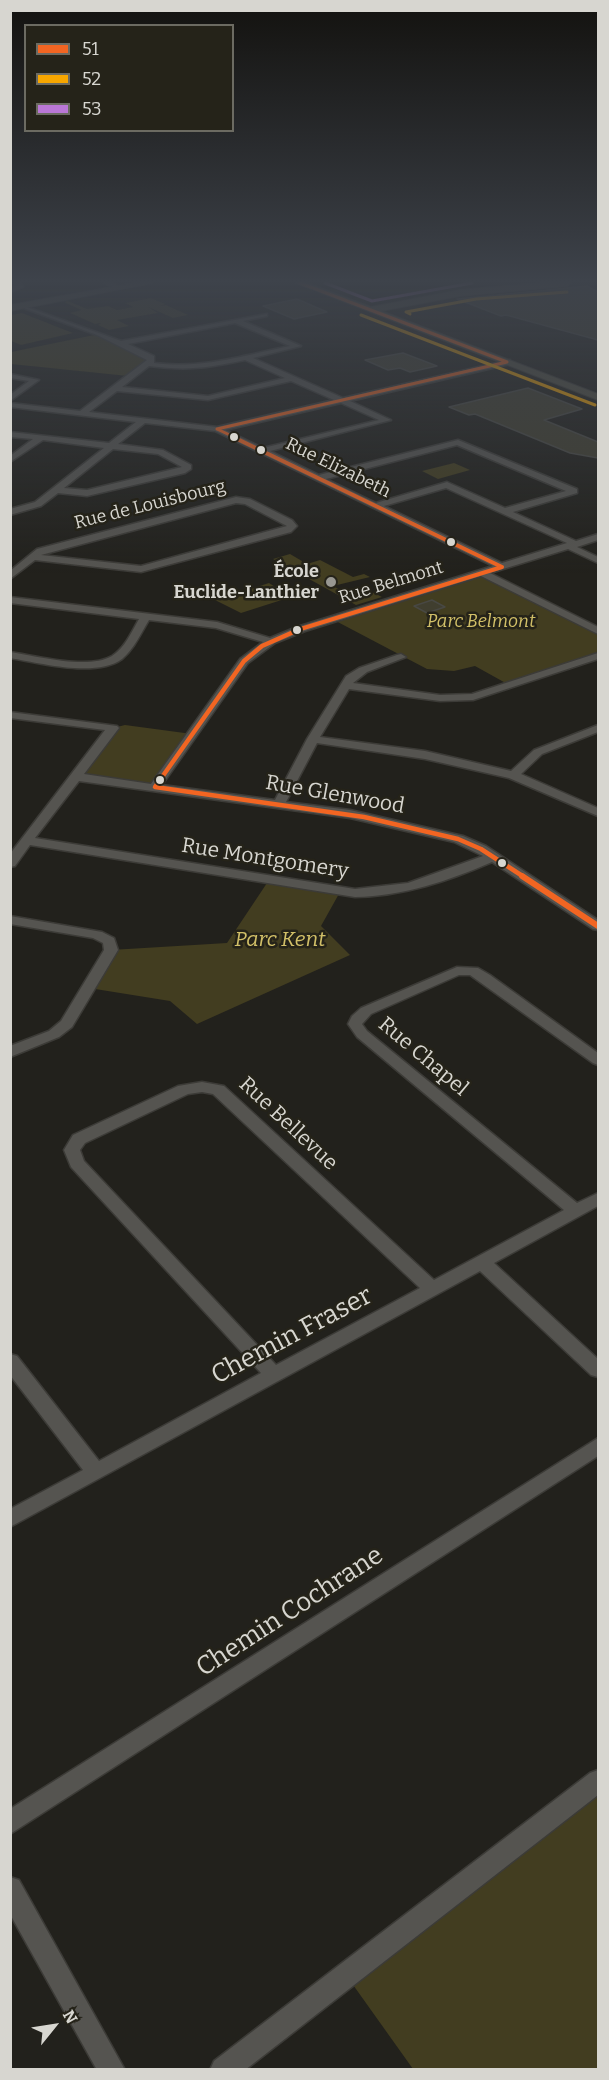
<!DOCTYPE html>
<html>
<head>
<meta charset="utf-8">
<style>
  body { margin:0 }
  #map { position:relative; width:609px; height:2080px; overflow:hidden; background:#22211c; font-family:Bitter,serif }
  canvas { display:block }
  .frame { position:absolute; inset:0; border:12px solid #d7d6d0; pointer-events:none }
  .legend { position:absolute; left:24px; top:24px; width:210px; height:108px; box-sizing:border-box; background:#252319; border:2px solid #6c6b62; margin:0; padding:8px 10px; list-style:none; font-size:18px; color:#d7d6d0 }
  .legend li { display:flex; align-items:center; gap:12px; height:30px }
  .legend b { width:30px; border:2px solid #6c6b62 }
  .north { position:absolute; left:24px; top:1996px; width:60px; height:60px; -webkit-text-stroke:4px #252319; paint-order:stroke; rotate:60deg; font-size:16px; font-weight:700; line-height:24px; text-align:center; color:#d7d6d0 }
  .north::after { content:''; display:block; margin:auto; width:21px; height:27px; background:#d7d6d0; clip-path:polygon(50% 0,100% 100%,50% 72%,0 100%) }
</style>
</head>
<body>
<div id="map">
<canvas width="609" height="2080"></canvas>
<div class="frame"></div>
<ul class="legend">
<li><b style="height:8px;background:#f26522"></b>51</li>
<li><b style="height:8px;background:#f7a600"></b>52</li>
<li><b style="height:8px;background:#ba77d6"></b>53</li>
</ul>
<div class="north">N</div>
</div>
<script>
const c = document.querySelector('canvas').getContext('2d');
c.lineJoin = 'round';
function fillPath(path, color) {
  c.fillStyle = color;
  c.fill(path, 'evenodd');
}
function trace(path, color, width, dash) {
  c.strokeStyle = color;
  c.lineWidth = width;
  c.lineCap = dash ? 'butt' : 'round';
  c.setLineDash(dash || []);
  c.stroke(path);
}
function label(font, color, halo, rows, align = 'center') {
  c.font = font + ' Bitter,serif';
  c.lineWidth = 5;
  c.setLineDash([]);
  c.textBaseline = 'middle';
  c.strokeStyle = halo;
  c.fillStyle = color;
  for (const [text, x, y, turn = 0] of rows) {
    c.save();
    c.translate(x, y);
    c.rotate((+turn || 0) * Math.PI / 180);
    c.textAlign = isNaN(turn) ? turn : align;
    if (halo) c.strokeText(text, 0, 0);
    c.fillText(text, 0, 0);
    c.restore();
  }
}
fillPath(new Path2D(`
  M151 298 165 304 160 306 166 305 188 315 173 318 148 307 158 313 117 320 129 326 109 330 98 325 101 323 95 324 70 313 81 310 64 302 68 301 87 309 108 306 117 310 133 307 125 303Z
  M22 313 73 333 21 345 11 341V315Z
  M99 334 151 358 128 376 11 364V352Z
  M454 463 470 470 438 479 422 471Z
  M290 554 307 564 320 560 353 577 364 574 370 577 333 586 351 596 370 591 382 597 356 605 273 559Z
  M482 573 598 631V656L511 686 475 666 454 671 427 669 332 619Z
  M269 583 291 597 241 613 215 600Z
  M125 725 192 734 155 787 76 777 113 728Z
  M269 880 340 892 321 926 350 955 197 1024 170 1001 89 988 111 950 227 943Z
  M598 1781V2069H413L346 1975Z`), '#423d20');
const building = new Path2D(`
  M587 286 598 292V340L506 315 501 316 457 299Z
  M297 299 327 312 294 319 263 306Z
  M403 353 437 366 410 372 400 368 388 370 365 360Z
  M528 388 582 409 544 420 598 442V458L570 453 475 414 469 415 449 407Z
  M432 600 445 607 427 613 414 606Z`);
fillPath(building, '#403e2f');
trace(building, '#484843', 1.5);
const minor = new Path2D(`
  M15 283H21L23 287 10 293V288L16 286Z
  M105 283H113L122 288 117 289Z
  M21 305 121 341 267 314V316L243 321 301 346 253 358 343 398 510 360V364L350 401 391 420 270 451 319 475 458 440 577 489V493L513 512 576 541 598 534V540L577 547 598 557V563L568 549 490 573 598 627V634L481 576 305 631 275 643 248 663 162 785 275 800 307 739 346 676 359 668 397 655 401 654 406 657 367 672 353 683 440 695 472 694 598 653V659L473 700 440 701 349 689 320 737 425 751 511 771 534 750 598 725V732L542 754 521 774 598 808V816L509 778 425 759 317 743 286 802 350 810 463 836 486 846 598 920V930L593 929 492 862C448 881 404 896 355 897L30 845 15 866 10 867V854L105 730 10 718V712L117 726 119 728 84 774 151 784 240 659 263 642 216 628 149 620C141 633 134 649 122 659 96 678 40 663 10 658V652C37 656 88 670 112 656 125 648 132 631 139 619L10 603V597L217 622 270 638 297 627 493 566 215 431 145 423 118 444 163 450 191 465V469L185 473 87 496 58 493 41 506 10 515V509L35 502 104 448 43 440 10 462V456L33 439 10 437V432L109 443 136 422 10 407V403L80 411 147 360 97 335 21 307ZM235 323 290 346C241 356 203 369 154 363V356L128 344ZM245 360 285 378 208 396 122 387 149 366C187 371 207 368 245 360ZM291 381 334 400 217 427 89 412 117 391 208 400ZM341 403 379 420 263 448 225 430ZM457 445 566 491 505 508 447 482 376 503 326 479ZM113 449 158 454 182 467 87 490 64 488ZM446 488 567 543 502 563 384 506ZM79 781 350 818 454 842 483 856 408 883 355 889 35 838Z
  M10 374 39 380 10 401V395L29 381 10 378Z
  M236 497 250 499 292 520 297 526 291 532 141 572 35 560 10 579V571L37 549ZM236 503 245 504 287 526 141 566 41 555Z
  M10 916 102 932 114 938 118 950 72 1027 59 1037 10 1057V1046L49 1031 61 1021 104 950 103 943 93 938 10 924Z
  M457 967 478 968 490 975 598 1053V1065L593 1063 470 975H459L371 1014 362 1024 367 1031 577 1203 598 1193V1206L494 1263 598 1359V1377L591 1375 480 1271 10 1527V1509L83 1470 10 1375V1354L17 1356 99 1461 261 1373 71 1167 64 1150 73 1135 178 1086 202 1082 224 1086 434 1280 564 1210 357 1037 348 1024 352 1016 361 1008ZM202 1092 213 1094 420 1288 276 1365 84 1161 80 1150 85 1143 188 1094Z
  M598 1438V1456L10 1834V1809Z
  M598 1770V1795L245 2070H210L214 2061 590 1773Z
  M10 1877 19 1880 125 2070H97L10 1914Z`);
const major = new Path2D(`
  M135 283H152L10 311V305Z
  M296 283H307L371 307 460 290 541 283H571L567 286 460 296 381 311 598 394V400Z`);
trace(minor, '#3c3b37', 3);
trace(major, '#3c3b37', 2);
fillPath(minor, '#555450');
fillPath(major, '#525144');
trace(new Path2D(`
  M300 283 507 362
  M217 429 234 437
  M217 429 507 362`), '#f26522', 3);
trace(new Path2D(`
  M231 436 502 567
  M294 631 502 567`), '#f26522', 4);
trace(new Path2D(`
  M298 630 262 646 244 661 155 787 364 817 458 839 481 849 524 877`), '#f26522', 4.5);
trace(new Path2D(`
  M522 876 598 926`), '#f26522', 6);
trace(new Path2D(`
  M410 314 406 312 476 299 567 292
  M361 315 595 405`), '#f7a600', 3);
trace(new Path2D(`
  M325 283 372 301 472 283`), '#ba77d6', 3);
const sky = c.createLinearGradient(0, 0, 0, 574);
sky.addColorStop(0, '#13120f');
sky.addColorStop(0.49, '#3e434b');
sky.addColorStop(1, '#3e434b00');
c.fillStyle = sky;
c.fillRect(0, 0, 609, 574);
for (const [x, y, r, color] of [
  [234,437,5,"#d7d6d0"],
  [261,450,5,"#d7d6d0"],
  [451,542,5,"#d7d6d0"],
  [331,582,6,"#989791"],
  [297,630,5,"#d7d6d0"],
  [160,780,5,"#d7d6d0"],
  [502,863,5,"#d7d6d0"]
]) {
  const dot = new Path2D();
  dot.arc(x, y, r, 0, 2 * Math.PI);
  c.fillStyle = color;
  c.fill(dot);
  trace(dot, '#252319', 2);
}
label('18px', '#d7d6d0', '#252319', [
  ["Rue Elizabeth",338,468,26],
  ["Rue de Louisbourg",150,505,-14],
  ["Rue Belmont",391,583,-17]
]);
label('bold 18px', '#d7d6d0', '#252319', [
  ["École",319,572],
  ["Euclide-Lanthier",319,593]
], 'right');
label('italic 18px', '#d2c068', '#252319', [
  ["Parc Belmont",481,622]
]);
label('21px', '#d7d6d0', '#252319', [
  ["Rue Glenwood",335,795,10],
  ["Rue Montgomery",265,859,9],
  ["Rue Chapel",423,1057,40],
  ["Rue Bellevue",288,1124,43]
]);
label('italic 21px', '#d2c068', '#252319', [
  ["Parc Kent",280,940]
]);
label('26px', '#d7d6d0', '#252319', [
  ["Chemin Fraser",292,1336,-28],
  ["Chemin Cochrane",290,1612,-33]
]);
</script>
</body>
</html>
